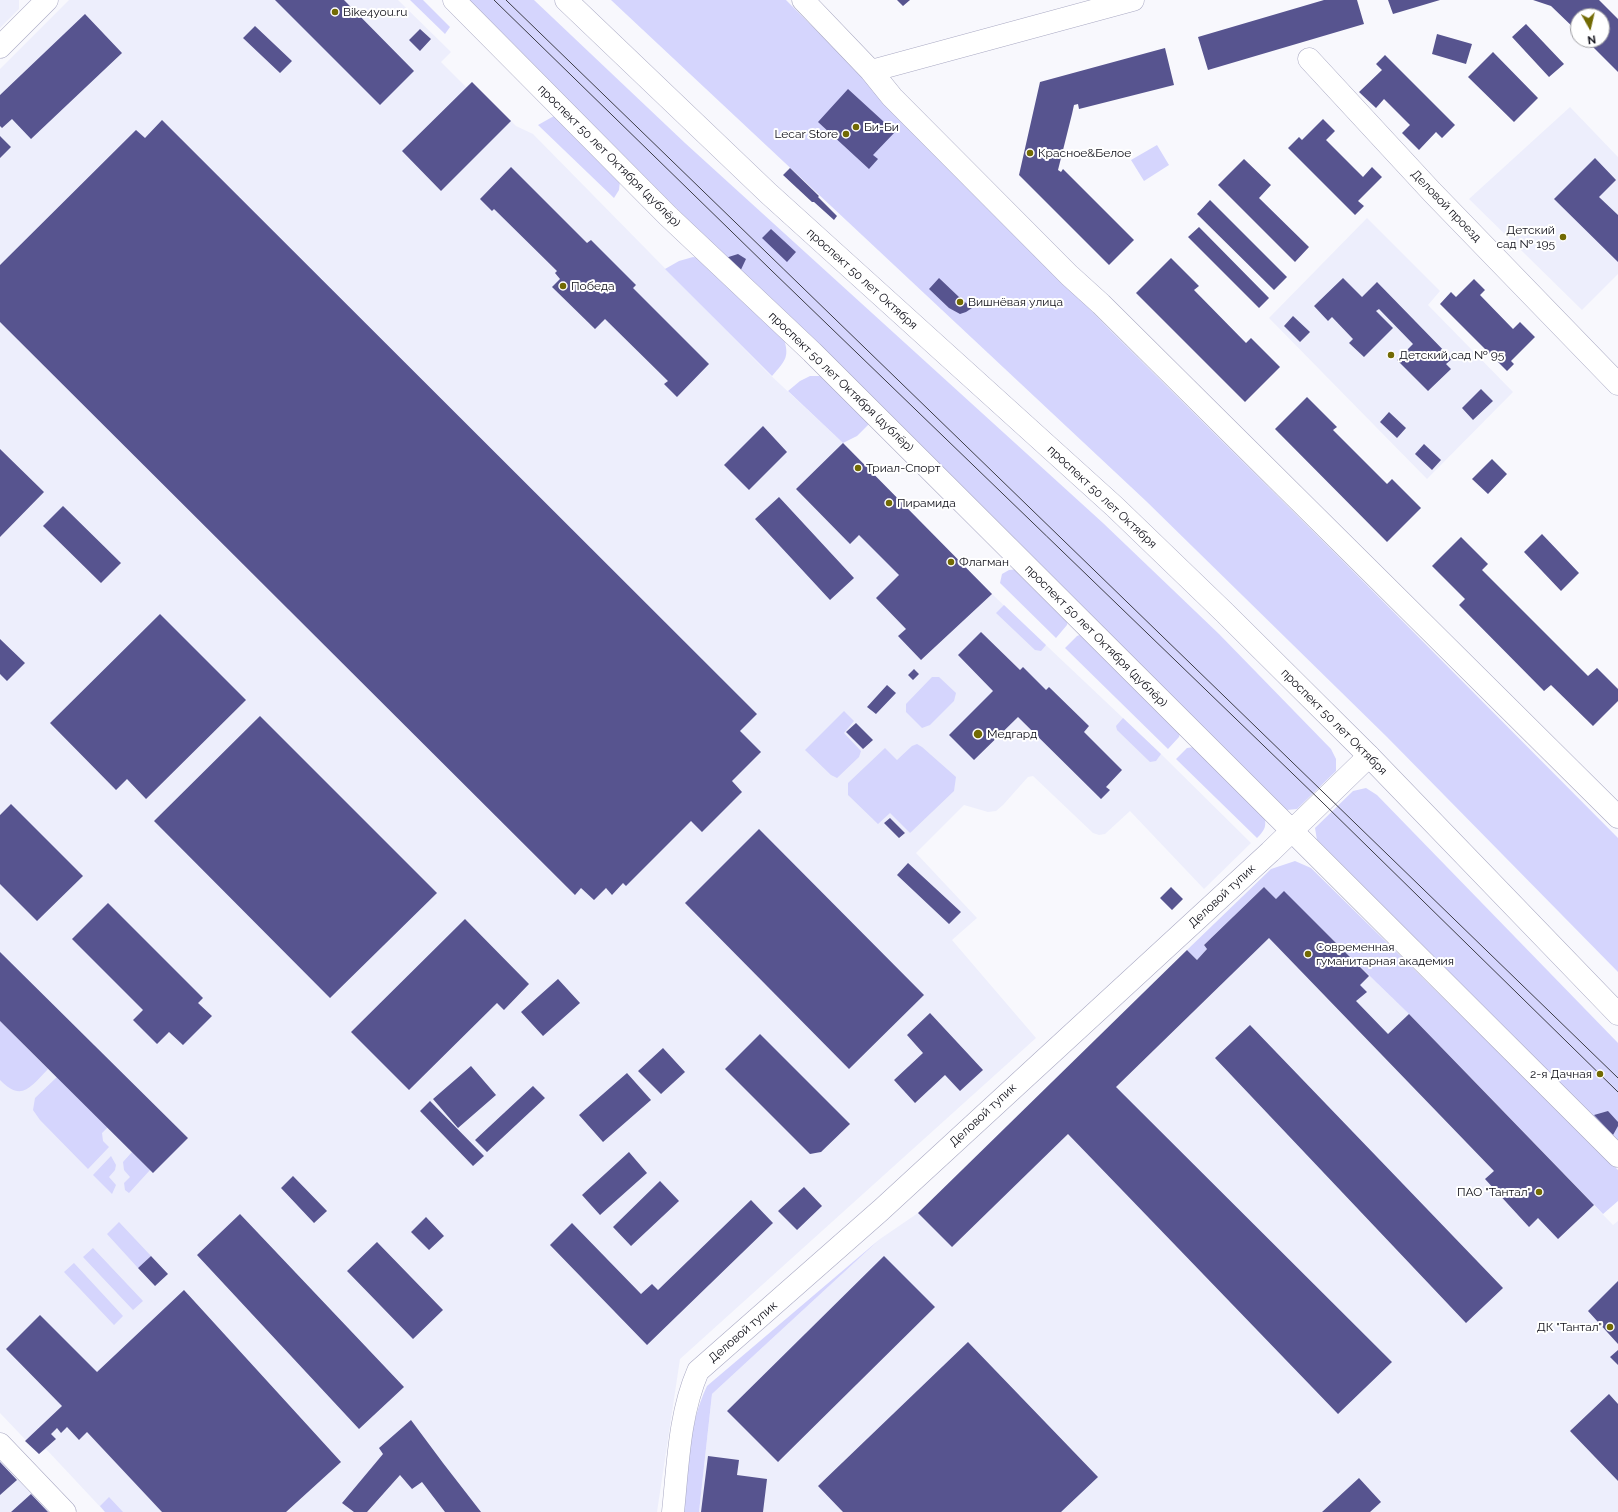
<!DOCTYPE html>
<html>
<head>
<meta charset="utf-8">
<style>
  body { margin:0 }
  #map { position:relative; width:1618px; height:1512px; overflow:hidden; background:#f8f8fd; font-family:Raleway,sans-serif }
  canvas { display:block }
  .north { position:absolute; left:1570px; top:8px; width:40px; height:40px; box-sizing:border-box; background:#fff; border:1px solid #9f9fa3; border-radius:50%; rotate:172deg; font-size:11px; font-weight:700; line-height:16px; text-align:center; color:#0f0f18 }
  .north::after { content:''; display:block; margin:auto; width:14px; height:18px; background:#726a03; clip-path:polygon(50% 0,100% 100%,50% 72%,0 100%) }
</style>
</head>
<body>
<div id="map">
<canvas width="1618" height="1512"></canvas>
<div class="north">N</div>
</div>
<script>
const c = document.querySelector('canvas').getContext('2d');
c.lineJoin = 'round';
function fillPath(path, color) {
  c.fillStyle = color;
  c.fill(path, 'evenodd');
}
function trace(path, color, width, dash) {
  c.strokeStyle = color;
  c.lineWidth = width;
  c.lineCap = dash ? 'butt' : 'round';
  c.setLineDash(dash || []);
  c.stroke(path);
}
function label(font, color, halo, rows, align = 'center') {
  c.font = font + ' Raleway,sans-serif';
  c.lineWidth = 4;
  c.setLineDash([]);
  c.textBaseline = 'middle';
  c.strokeStyle = halo;
  c.fillStyle = color;
  for (const [text, x, y, turn = 0] of rows) {
    c.save();
    c.translate(x, y);
    c.rotate((+turn || 0) * Math.PI / 180);
    c.textAlign = isNaN(turn) ? turn : align;
    if (halo) c.strokeText(text, 0, 0);
    c.fillText(text, 0, 0);
    c.restore();
  }
}
fillPath(new Path2D(`
  M0 0H19V9L0 28Z
  M69 0H398L451 52 441 62 466 87 472 82 516 126 533 134 766 371 843 443 992 594 1161 754 1251 843 1204 889 1130 811 1105 834 1099 835 1093 833 1033 776 1028 777 1003 805 996 811 988 812 964 805 916 853 977 918 952 940 1036 1038 680 1359 657 1512H105L46 1449 39 1454 0 1413V69Z
  M1570 107 1618 157V274L1582 310 1469 199Z
  M1367 218 1440 291 1428 305 1513 392 1427 479 1269 318Z
  M1264 887 1284 891 1377 983 1409 1014 1613 1225 1618 1221V1512H699L712 1394 880 1239 918 1213 952 1247 1221 985 1197 960 1207 949 1204 945Z
  M0 1457 53 1512H0Z`), '#edeefc');
fillPath(new Path2D(`
  M410 0H423L450 27 445 34Z
  M467 0H534L685 143 1103 523 1219 634 1331 749 1336 759V771L1297 809 1287 810 1277 806Z
  M611 0H786L919 133 1111 331 1338 556 1618 838V972L1387 737 1146 501Z
  M554 116 620 181 619 190 614 198 538 125Z
  M1157 145 1169 165 1144 181 1131 160Z
  M693 257 705 259 783 336C790 357 786 360 772 376L665 269 679 261Z
  M810 376H822L871 422 857 436 843 443 788 391 800 381Z
  M1019 569 1068 620 1067 625 1056 638 1000 583 1002 574 1009 570Z
  M1004 605 1046 645 1041 651 1035 650 996 613Z
  M1082 634 1180 733 1179 737 1168 749 1065 648 1077 636Z
  M932 677H939L956 693 954 701 930 725 922 728 906 712V704Z
  M844 711 854 721 844 733 861 751 859 757 837 778 831 775 805 750Z
  M1123 718 1161 754 1156 761 1150 762 1117 730 1116 726Z
  M917 744 922 747 956 777 954 791 910 833 890 813 878 824 848 795V783L885 748 897 760 912 746Z
  M1194 747 1264 815C1267 826 1265 830 1257 838L1176 759 1187 748Z
  M1366 788 1377 795 1618 1043V1143L1317 840 1315 828 1353 791Z
  M1295 861 1311 868 1618 1170V1201L1603 1214 1409 1014 1377 983 1284 892 1276 899 1264 887 1204 945 1207 949 1197 960 1187 950 1271 869Z
  M0 1021 48 1069C31 1086 22 1103 0 1080Z
  M57 1077 108 1127 102 1133 103 1141 109 1147 88 1169 40 1120 33 1110 35 1098Z
  M132 1152 150 1170 129 1193 125 1190 124 1183 130 1177 124 1170 123 1162Z
  M111 1156 116 1165 115 1170 109 1177 116 1185 112 1194 93 1175Z
  M119 1222 151 1256 138 1268 107 1234Z
  M880 1239 712 1394 699 1512H684C688 1469 688 1426 707 1386Z
  M93 1248 143 1301 133 1310 83 1257Z
  M74 1263 123 1316 114 1325 64 1272Z
  M109 1497 123 1512H105L100 1506Z`), '#d5d5fd');
fillPath(new Path2D(`
  M275 0H344L414 71 380 105Z
  M897 0H910L903 6Z
  M1324 0H1357L1364 24 1208 70 1198 37Z
  M1388 0H1440L1393 14Z
  M1533 0H1599L1618 19V72L1586 40H1602V16H1578V32L1551 6Z
  M85 14 122 53 31 139 12 119 2 128 0 126V95Z
  M1526 24 1564 64 1549 77 1512 37Z
  M255 26 292 61 280 73 243 38Z
  M420 29 431 39 420 51 409 40Z
  M1437 34 1472 44 1466 64 1432 54Z
  M1165 48 1174 85 1079 109 1078 104 1074 105 1072 114 1058 170 1061 172 1063 169 1134 240 1109 265 1019 175 1040 82Z
  M1493 52 1538 98 1514 122 1468 77Z
  M1385 55 1455 125 1442 138 1436 132 1419 150 1402 133 1410 125 1384 99 1376 108 1359 92 1382 70 1376 64Z
  M472 82 511 121 441 191 402 151Z
  M848 89 895 132 873 155 878 159 869 169 818 122Z
  M1323 119 1335 131 1326 140 1363 177 1372 167 1382 177 1358 201 1364 206 1355 215 1288 148 1299 137 1302 140Z
  M162 120 757 714 740 731 761 752 732 781 742 792 702 832 691 821 626 886 623 883 612 895 606 888 594 900 581 888 575 895 0 322V265L136 130 145 138Z
  M0 136 11 147 0 158Z
  M1595 158 1616 180 1599 197 1618 215V262L1554 199Z
  M1244 159 1271 185 1259 198 1309 247 1295 262 1218 185Z
  M511 167 587 243 591 240 636 285 633 288 709 364 677 397 664 384 668 381 605 319 595 329 552 287 560 279 555 273 557 271 494 209 492 211 480 199Z
  M790 168 819 196 818 197 837 216 834 220 814 202H812L783 175Z
  M1210 200 1287 277 1274 290 1197 214Z
  M1199 227 1269 298 1259 308 1188 237Z
  M771 229 796 252 787 262 762 238Z
  M738 254 746 259 738 276 719 260Z
  M1171 258 1199 286 1194 290 1246 343 1251 338 1280 367 1245 402 1136 293Z
  M939 278 959 297 972 308 966 312 960 314 949 308 929 289Z
  M1343 278 1362 297 1377 282 1452 359 1446 364 1451 369 1428 391 1397 360 1413 344 1379 309 1376 311 1393 328 1364 357 1349 343 1353 339 1332 317 1328 321 1314 306Z
  M1474 279 1485 290 1480 295 1513 329 1520 322 1535 337 1511 361 1514 364 1507 371 1440 304 1451 292 1456 297Z
  M1293 316 1310 332 1300 342 1284 326Z
  M1481 389 1493 401 1473 420 1462 408Z
  M1307 397 1337 427 1333 430 1387 484 1392 479 1421 508 1387 542 1275 429Z
  M1389 412 1406 428 1397 438 1380 422Z
  M763 426 787 452 749 490 724 465Z
  M843 443 992 594 921 660 898 636 906 629 876 598 899 575 859 535 850 544 796 489Z
  M1424 444 1441 460 1432 470 1415 454Z
  M0 449 44 492 0 537Z
  M1492 459 1507 474 1488 494 1472 479Z
  M779 497 854 578 830 600 755 519Z
  M63 506 121 563 101 583 43 526Z
  M1542 534 1579 573 1561 591 1524 552Z
  M1461 537 1488 564 1482 570 1588 676 1597 668 1618 689V701L1593 726 1551 685 1544 691 1459 605 1465 599 1432 566Z
  M160 614 246 700 146 799 127 779 116 790 50 723Z
  M981 632 1020 670 1023 667 1046 690 1049 687 1089 726 1084 732 1122 770 1106 787 1110 790 1101 799 1018 717 974 760 949 735 993 691 958 655Z
  M0 639 25 663 7 681 0 674Z
  M914 669 919 674 913 680 908 675Z
  M887 685 896 693 876 714 867 707Z
  M260 716 437 893 330 998 154 821Z
  M856 723 873 740 863 749 846 732Z
  M11 804 83 876 37 921 0 884V815Z
  M890 818 905 833 899 838 884 823Z
  M759 829 924 995 849 1069 685 903Z
  M908 863 961 912 949 924 897 875Z
  M1171 887 1183 899 1172 910 1160 898Z
  M1264 887 1276 899 1284 891 1369 976 1360 985 1367 992 1356 1001 1388 1034 1409 1014 1594 1205 1558 1239 1538 1218 1529 1227 1485 1179 1494 1171 1269 938 1116 1087 1392 1362 1338 1414 1068 1134 952 1247 918 1213 1187 950 1197 960 1207 949 1204 945Z
  M108 903 203 998 198 1003 212 1016 183 1045 169 1032 157 1044 133 1020 143 1010 72 939Z
  M465 919 529 984 504 1010 497 1003 409 1090 351 1032Z
  M0 952 188 1138 153 1173 0 1021Z
  M558 979 580 1003 543 1036 521 1012Z
  M930 1013 983 1070 960 1091 945 1075 915 1103 894 1080 923 1053 907 1035Z
  M1250 1025 1503 1288 1466 1323 1215 1058Z
  M760 1034 850 1124 821 1152 810 1154 725 1069Z
  M663 1048 685 1072 661 1094 638 1071Z
  M471 1066 496 1095 458 1128 433 1099Z
  M627 1073 651 1100 603 1142 579 1115Z
  M533 1086 545 1098 487 1152 475 1140Z
  M430 1101 484 1156 473 1166 420 1111Z
  M1608 1111 1618 1122V1126L1613 1135 1594 1115Z
  M629 1152 647 1173 600 1215 582 1195Z
  M293 1176 327 1211 314 1223 281 1188Z
  M660 1181 679 1201 631 1246 613 1227Z
  M804 1187 822 1206 797 1230 778 1211Z
  M751 1200 773 1223 647 1345 550 1245 572 1223 641 1294 652 1284 658 1290Z
  M240 1214 404 1387 359 1429 197 1255Z
  M426 1217 444 1236 429 1250 411 1232Z
  M377 1242 443 1310 413 1339 347 1271Z
  M151 1256 168 1274 155 1286 138 1268Z
  M884 1256 935 1307 778 1462 727 1411Z
  M1618 1281V1344L1588 1311Z
  M184 1290 341 1462 286 1512H162L87 1432 79 1440 67 1427 61 1433 57 1428 51 1434 56 1439 39 1454 25 1441 62 1406 6 1349 40 1315 97 1372Z
  M968 1342 1098 1477 1061 1512H843L818 1486Z
  M1618 1350V1365L1610 1357Z
  M1609 1394 1618 1404V1481L1570 1431Z
  M411 1420 443 1463 481 1512H445L422 1482 412 1489 400 1475 367 1512H354L342 1503 383 1454 379 1448Z
  M708 1456 739 1460 737 1475 767 1479 763 1512H701Z
  M0 1462 17 1480 0 1495Z
  M1359 1478 1381 1502 1370 1512H1322Z
  M31 1494 48 1512H11Z`), '#57548f');
const minor = new Path2D(`
  M454 0 668 216 812 352 1618 1156
  M803 0 871 71 892 97 1069 275 1101 304 1618 817
  M1309 59 1432 192 1618 384
  M871 71 1133 0
  M0 1444 65 1512
  M673 1512C678 1465 679 1415 698 1371L881 1210 1270 852 1369 756`);
const major = new Path2D(`
  M566 0 768 193 1115 507 1225 613 1369 756 1618 1014
  M0 47 47 0`);
trace(minor, '#a9a9c3', 23);
trace(major, '#a9a9c3', 23);
trace(minor, '#fff', 22);
trace(major, '#fff', 22);
trace(new Path2D(`
  M494 0 771 270 1322 802 1618 1092
  M506 0 1618 1078`), '#3c3c45', 1);
for (const [x, y, r, color] of [
  [335,12,4,"#726a03"],
  [856,127,4,"#726a03"],
  [846,134,4,"#726a03"],
  [1030,153,4,"#726a03"],
  [1563,237,4,"#726a03"],
  [563,286,4,"#726a03"],
  [960,302,4,"#726a03"],
  [1391,355,4,"#726a03"],
  [858,468,4,"#726a03"],
  [889,503,4,"#726a03"],
  [951,562,4,"#726a03"],
  [978,734,5,"#726a03"],
  [1308,954,4,"#726a03"],
  [1600,1074,4,"#726a03"],
  [1539,1192,4,"#726a03"],
  [1610,1327,4,"#726a03"]
]) {
  const dot = new Path2D();
  dot.arc(x, y, r, 0, 2 * Math.PI);
  c.fillStyle = color;
  c.fill(dot);
  trace(dot, '#fff', 1.5);
}
label('12px', '#0f0f18', '#fff', [
  ["Bike4you.ru",343,12],
  ["Би-Би",864,127],
  ["Lecar Store",838,134,"right"],
  ["Красное&Белое",1038,153],
  ["Детский",1555,230,"right"],
  ["сад № 195",1555,244,"right"],
  ["Победа",571,286],
  ["Вишнёвая улица",968,302],
  ["Детский сад № 95",1399,355],
  ["Триал-Спорт",866,468],
  ["Пирамида",897,503],
  ["Флагман",959,562],
  ["Медгард",987,734],
  ["Современная",1316,947],
  ["гуманитарная академия",1316,961],
  ["2-я Дачная",1592,1074,"right"],
  ["ПАО \"Тантал\"",1531,1192,"right"],
  ["ДК \"Тантал\"",1602,1327,"right"]
], 'left');
label('12px', '#0f0f18', '#fff', [
  ["проспект 50 лет Октября (дублёр)",609,156,45],
  ["Деловой проезд",1446,206,46],
  ["проспект 50 лет Октября",862,279,42],
  ["проспект 50 лет Октября (дублёр)",841,382,44],
  ["проспект 50 лет Октября",1102,497,43],
  ["проспект 50 лет Октября (дублёр)",1096,636,45],
  ["проспект 50 лет Октября",1334,722,45],
  ["Деловой тупик",1222,896,-43],
  ["Деловой тупик",983,1115,-43],
  ["Деловой тупик",743,1332,-41]
]);
</script>
</body>
</html>
